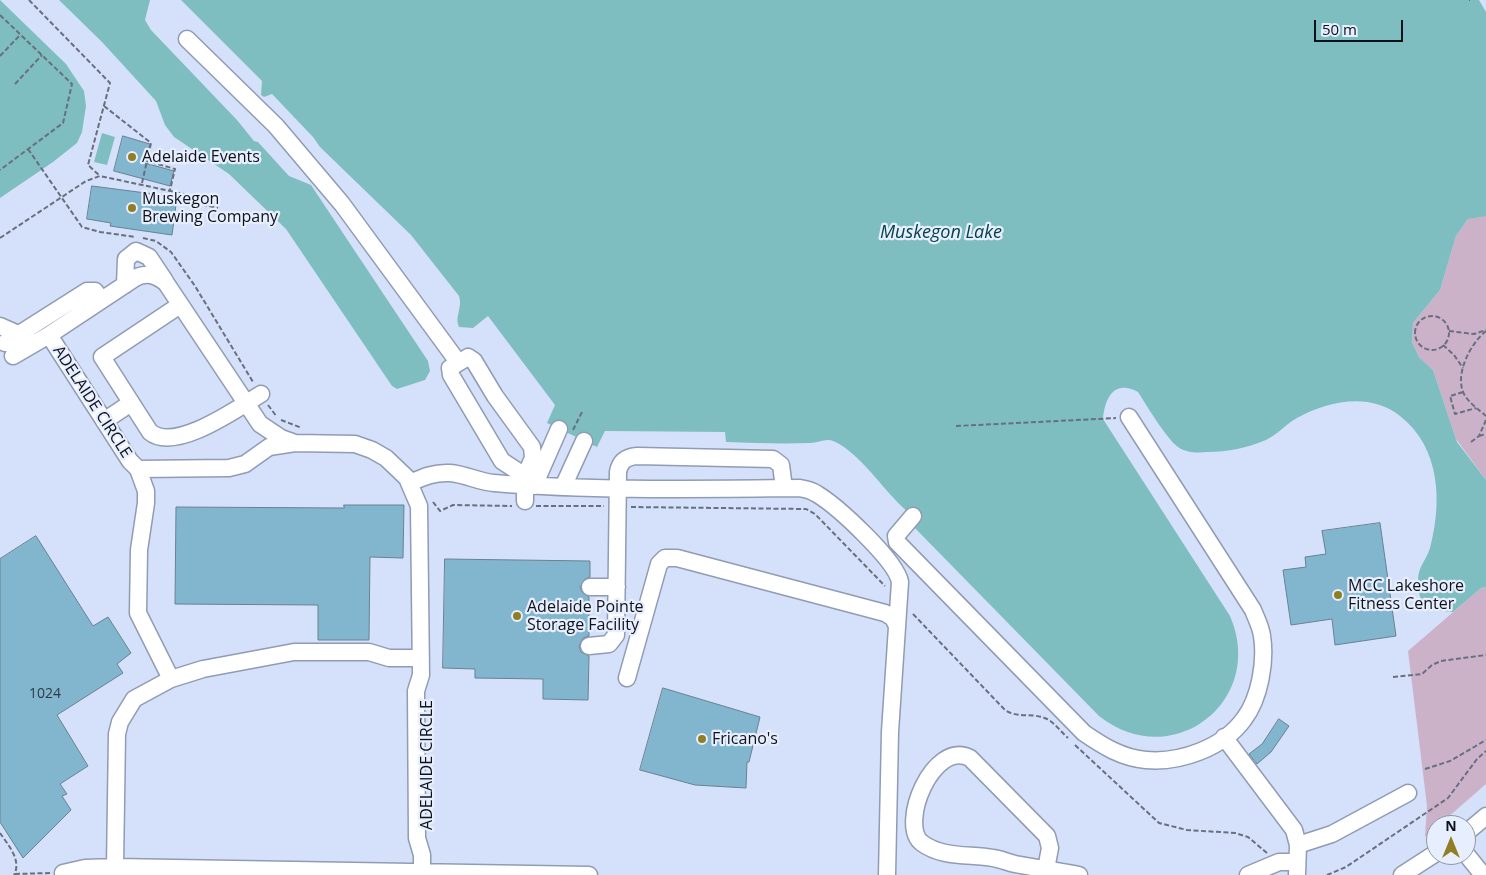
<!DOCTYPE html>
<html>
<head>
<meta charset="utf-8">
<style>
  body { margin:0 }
  #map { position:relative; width:1486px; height:875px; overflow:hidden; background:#d5e1fa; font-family:"Open Sans",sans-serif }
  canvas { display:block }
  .north { position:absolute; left:1426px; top:815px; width:50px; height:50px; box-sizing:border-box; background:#e7eefd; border:1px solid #9096a3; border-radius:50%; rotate:0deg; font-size:14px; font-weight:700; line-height:20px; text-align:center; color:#0e121b }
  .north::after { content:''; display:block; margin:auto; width:18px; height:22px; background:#907e25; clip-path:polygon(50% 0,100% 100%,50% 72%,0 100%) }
  .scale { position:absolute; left:1314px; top:20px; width:89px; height:22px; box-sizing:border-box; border:2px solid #0e121b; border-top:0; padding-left:6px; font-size:15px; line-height:18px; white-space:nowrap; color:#0e121b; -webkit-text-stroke:4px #e7eefd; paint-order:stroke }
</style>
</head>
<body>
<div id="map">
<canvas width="1486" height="875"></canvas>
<div class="north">N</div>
<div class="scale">50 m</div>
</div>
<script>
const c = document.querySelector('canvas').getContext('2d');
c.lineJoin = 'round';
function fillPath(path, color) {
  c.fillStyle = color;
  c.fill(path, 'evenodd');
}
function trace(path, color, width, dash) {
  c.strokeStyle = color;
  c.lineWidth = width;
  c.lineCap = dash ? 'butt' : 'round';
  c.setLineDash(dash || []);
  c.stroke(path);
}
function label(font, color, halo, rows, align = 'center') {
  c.font = font + ' "Open Sans",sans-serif';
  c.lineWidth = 4.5;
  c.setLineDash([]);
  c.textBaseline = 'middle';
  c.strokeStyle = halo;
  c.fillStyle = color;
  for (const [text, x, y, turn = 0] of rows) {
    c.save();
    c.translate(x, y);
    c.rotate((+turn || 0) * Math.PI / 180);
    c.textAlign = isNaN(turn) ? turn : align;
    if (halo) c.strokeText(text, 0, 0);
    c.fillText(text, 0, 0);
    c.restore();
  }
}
fillPath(new Path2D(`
  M1482 215 1486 216V480L1456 439 1433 370 1419 357 1412 342 1413 323 1440 290 1456 236 1468 219Z
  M1486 587V784L1439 825H1436L1425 837 1427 806 1408 651 1481 588Z`), '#ccb2c9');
fillPath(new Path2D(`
  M0 0 66 64 84 91 86 106 82 132 77 143 53 162 0 198Z
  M59 0H150L145 20 151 30 237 120 254 141 258 142 289 176 311 185 428 361 430 371 425 380 397 389 392 386 286 229 229 174 174 137 165 125 156 101 102 42Z
  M181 0H1479L1486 12V216L1468 219 1456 236 1440 290 1413 323 1412 342 1419 357 1433 370 1457 442 1486 480V587L1481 588 1453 612 1423 609C1420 596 1415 582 1420 569 1423 562 1428 555 1430 548 1442 503 1441 448 1400 416 1370 392 1328 401 1297 418 1286 424 1277 435 1266 440 1247 448 1228 452 1207 452 1198 453 1186 453 1178 447 1166 438 1147 406 1138 392 1114 379 1105 398 1103 419L1230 616C1267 701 1172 774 1099 716L911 524 913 516C886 496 862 453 833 441 826 438 818 443 810 443 782 444 754 443 726 442L725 432 605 431 597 447 547 423 555 405 488 316 473 328 459 327C454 317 463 307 459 296L411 235 320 147 313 137 272 94 264 97 261 95 262 81Z
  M102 133 115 137 107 165 94 162Z`), '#7fbec0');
const building = new Path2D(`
  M123 136 150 144 145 163 174 171 170 186 114 171Z
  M92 186 177 197 172 235 110 226 111 223 87 219Z
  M344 505H404L403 558 370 557 369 640H318V605L175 604 176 507 344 508Z
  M1380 523 1396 636 1335 645 1332 619 1291 625 1283 570 1306 567 1305 557 1326 554 1322 531Z
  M36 536 93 626 108 617 131 653 117 664 123 673 57 715 88 766 60 784 67 794 62 796 71 810 23 858 0 822V559Z
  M445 559 590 561V577L585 579 580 587 582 592 589 597V636L583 638 579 646 581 652 589 656 588 700 543 699V679L475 678V669L443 668Z
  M663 688 760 717 749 762H747L746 788 695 785 640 770Z
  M1279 719 1289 726 1271 752 1257 764 1249 754 1262 744Z`);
fillPath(building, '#82b5ce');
trace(building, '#68828f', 1);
const minor = new Path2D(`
  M187 39 276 126 342 204 458 362
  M125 285 126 259 136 251 149 257 165 281
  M180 305 102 357 150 432C175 453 238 408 261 394
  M0 326 27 338
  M5 343 87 291H95L101 299
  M13 356 49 335
  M104 421 131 403
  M295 443 281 438 260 424 166 283C156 275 147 272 135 278L49 335 130 461 138 469 229 468 245 464 269 447 295 443 355 444 372 450 386 458 407 478 419 506 421 675 416 691 417 838 422 855V872
  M138 469 146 491V503L139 550 138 613 171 679
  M410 483C423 477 435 472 450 473 465 474 479 482 494 483 595 491 697 489 799 488 806 489 811 490 817 494 837 506 896 560 900 582L890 732 887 875
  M534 486 559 429
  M563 487 584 441
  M525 501V476L533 458 532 447 495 396 474 361 468 357 450 368 451 375 502 461 525 476
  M913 516 896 536 897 542 1084 733C1103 746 1122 758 1146 760 1180 763 1223 748 1244 719 1260 698 1266 661 1262 636 1261 627 1256 618 1253 610L1129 417
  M590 587H617
  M589 646 609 644 616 635 618 472C620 461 626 457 637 456L773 459 781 465 784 488
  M627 678 659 564 665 558H677L885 613 893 618 897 626
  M1224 737 1294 830 1298 845 1297 875
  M1466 833 1486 816
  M1298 845 1332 834 1408 793
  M1466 854 1483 875
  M115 867 117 734 120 722 134 699 171 679 203 669 294 652H369L389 658H421
  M1046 869 1050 848 1047 836 970 758C933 739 898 825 922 843 942 858 969 854 993 858 1000 859 1007 862 1015 864 1036 868 1058 871 1079 875
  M63 873 85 868 115 867 589 875
  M1248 875 1279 862H1297
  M1402 875 1436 853`);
trace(minor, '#909cb3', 19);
trace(new Path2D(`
  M29 0 110 83 88 165 100 176
  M1469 0H1470
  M0 15 72 84 63 123 0 170
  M0 56 20 35
  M15 84 42 55
  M104 106 151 143 147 161 175 169 170 190
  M28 149 82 227 100 232 136 237
  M142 183 147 161
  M0 238 86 181 100 176 189 195 204 205 218 208
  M143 238 156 241 171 252 195 286 253 382
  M1415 333a17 17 0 1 1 34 0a17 17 0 1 1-34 0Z
  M1449 331 1474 334 1486 330
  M1486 331C1471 343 1454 374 1464 394 1469 403 1478 409 1486 416
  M1443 345 1454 355 1463 368
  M1463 392 1450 396 1455 414 1476 408
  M268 405 277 417
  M281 420 302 428
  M956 426 1116 418
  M573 430 582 412
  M1479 436 1486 434
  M1471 442 1479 436 1486 420
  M433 502 440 511 453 505 512 506
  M536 506H604
  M631 507 806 509 815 514 885 586
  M913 614 1005 710C1018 719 1033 712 1047 719 1055 723 1062 733 1068 738
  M1393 677 1422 674 1432 665 1441 661 1486 655
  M1075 745 1159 823 1187 830 1235 833 1248 837 1267 853
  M1425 769 1450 761 1486 740
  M0 833C8 845 22 860 14 875
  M15 874 50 873
  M1327 875 1346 867 1448 798 1477 759 1486 751`), '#686f7f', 2, [5, 2.5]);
trace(minor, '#fff', 16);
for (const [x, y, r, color] of [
  [132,157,5,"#907e25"],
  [132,208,5,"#907e25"],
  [1338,595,5,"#907e25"],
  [517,616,5,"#907e25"],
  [702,739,5,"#907e25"]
]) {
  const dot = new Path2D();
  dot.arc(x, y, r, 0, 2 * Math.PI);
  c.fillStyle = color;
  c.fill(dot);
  trace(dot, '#e7eefd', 2);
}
label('14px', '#2b3b48', null, [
  ["1024",45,694]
]);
label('16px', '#0e121b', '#e7eefd', [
  ["Adelaide Events",142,157],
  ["Muskegon",142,199],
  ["Brewing Company",142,217],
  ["MCC Lakeshore",1348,586],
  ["Fitness Center",1348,604],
  ["Adelaide Pointe",527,607],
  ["Storage Facility",527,625],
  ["Fricano's",712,739]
], 'left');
label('16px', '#0e121b', '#e7eefd', [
  ["ADELAIDE CIRCLE",92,402,57],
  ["ADELAIDE CIRCLE",427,765,-90]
]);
label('italic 18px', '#044243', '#e7eefd', [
  ["Muskegon Lake",941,233]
]);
</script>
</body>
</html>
